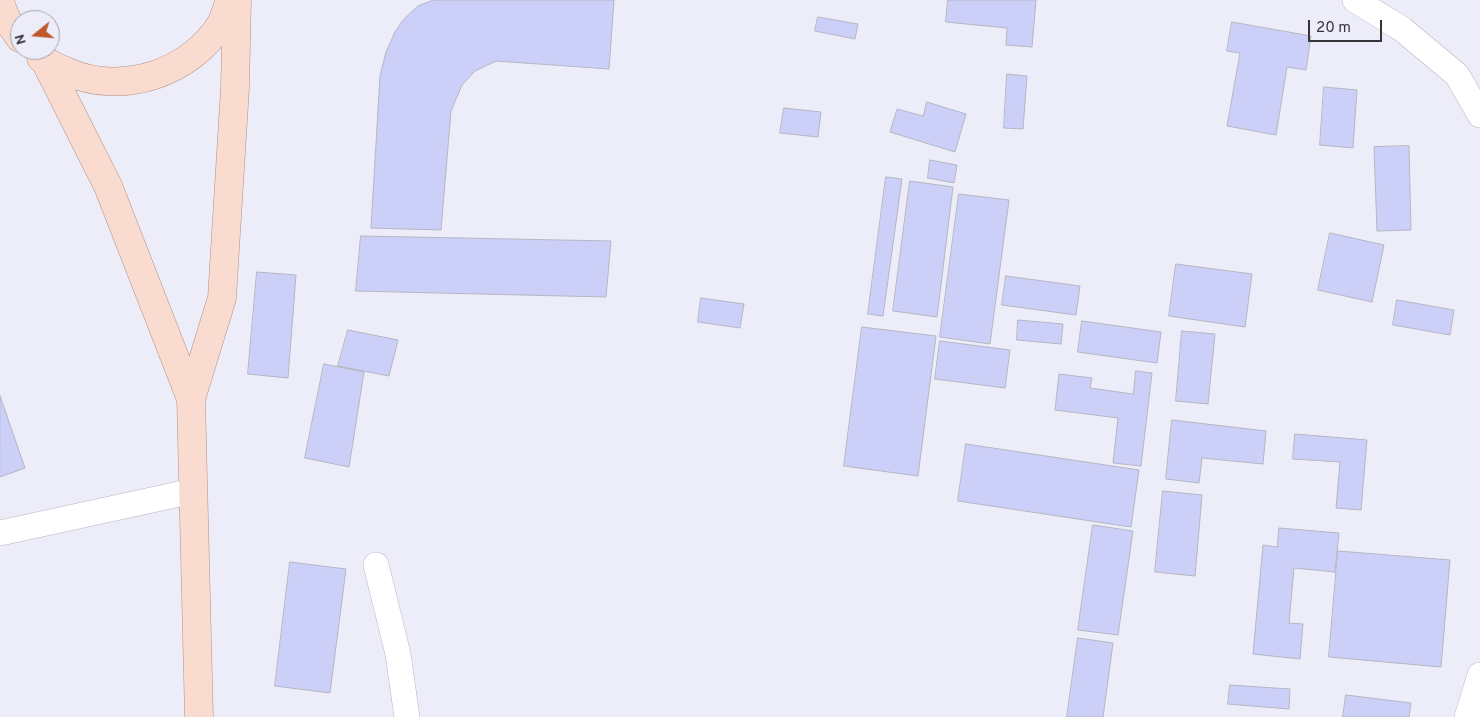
<!DOCTYPE html>
<html>
<head>
<meta charset="utf-8">
<style>
  body { margin:0 }
  #map { position:relative; width:1480px; height:717px; overflow:hidden; background:#ecedf9; font-family:Overpass,sans-serif }
  canvas { display:block }
  .north { position:absolute; left:10px; top:10px; width:50px; height:50px; box-sizing:border-box; background:#ecedf9; border:1px solid #a3a3ad; border-radius:50%; rotate:253deg; font-size:14px; font-weight:700; line-height:20px; text-align:center; color:#35353a }
  .north::after { content:''; display:block; margin:auto; width:18px; height:22px; background:#be582c; clip-path:polygon(50% 0,100% 100%,50% 72%,0 100%) }
  .scale { position:absolute; left:1308px; top:20px; width:74px; height:22px; box-sizing:border-box; border:2px solid #35353a; border-top:0; padding-left:6px; font-size:15px; line-height:18px; white-space:nowrap; color:#35353a; -webkit-text-stroke:4px #ecedf9; paint-order:stroke }
</style>
</head>
<body>
<div id="map">
<canvas width="1480" height="717"></canvas>
<div class="north">N</div>
<div class="scale">20 m</div>
</div>
<script>
const c = document.querySelector('canvas').getContext('2d');
c.lineJoin = 'round';
function fillPath(path, color) {
  c.fillStyle = color;
  c.fill(path, 'evenodd');
}
function trace(path, color, width, dash) {
  c.strokeStyle = color;
  c.lineWidth = width;
  c.lineCap = dash ? 'butt' : 'round';
  c.setLineDash(dash || []);
  c.stroke(path);
}
const building = new Path2D(`
  M434 0H614L609 69 496 61 475 71 462 85 451 111 441 230 371 228 380 76 386 52 395 32 403 20 418 6Z
  M948 0H1036L1032 47 1006 45 1007 28 946 22Z
  M818 17 858 24 855 39 815 31Z
  M1232 22 1311 36 1306 70 1287 67 1276 135 1227 126 1240 53 1227 51Z
  M1007 74 1027 76 1023 129 1004 128Z
  M1324 87 1357 90 1353 148 1320 145Z
  M927 102 966 114 955 152 890 132 897 109 923 116Z
  M784 108 821 112 818 137 780 133Z
  M1409 146 1411 230 1377 231 1374 147Z
  M930 160 957 165 954 183 928 178Z
  M886 177 902 179 883 316 868 314Z
  M910 181 953 187 937 317 893 311Z
  M959 194 1009 200 990 344 940 337Z
  M1330 233 1384 245 1372 302 1318 290Z
  M361 236 611 241 606 297 356 291Z
  M1176 264 1252 274 1245 327 1169 316Z
  M257 272 296 275 288 378 248 374Z
  M1006 276 1080 286 1076 315 1002 305Z
  M701 298 744 304 740 328 698 322Z
  M1397 300 1454 310 1450 335 1393 325Z
  M1018 320 1063 324 1061 344 1017 340Z
  M1082 321 1161 332 1157 363 1078 352Z
  M862 327 936 336 918 476 844 466Z
  M348 330 398 340 389 376 338 366Z
  M1182 331 1215 334 1208 404 1176 401Z
  M940 341 1010 350 1005 388 935 379Z
  M324 364 364 372 349 467 305 458Z
  M1136 371 1152 373 1141 466 1113 463 1118 418 1055 410 1059 374 1092 378 1090 388 1133 394Z
  M0 396 25 468 0 477Z
  M1172 420 1266 431 1263 464 1202 458 1199 483 1166 479Z
  M1295 434 1367 440 1361 510 1336 508 1340 462 1293 459Z
  M966 444 1139 470 1131 527 958 501Z
  M1163 491 1202 495 1195 576 1155 572Z
  M1093 525 1133 531 1118 635 1078 630Z
  M1279 528 1339 533 1335 572 1294 568 1289 623 1303 624 1300 659 1253 654 1263 545 1277 547Z
  M1338 551 1450 560 1441 667 1329 657Z
  M290 562 346 569 330 693 275 686Z
  M1078 638 1113 643 1103 717H1067Z
  M1230 685 1290 689 1289 709 1228 704Z
  M1346 695 1411 703 1409 717H1343Z`);
fillPath(building, '#ccd0f9');
trace(building, '#b4b6c1', 1);
const minor = new Path2D(`
  M1355 0 1402 29 1457 75 1480 115
  M0 533 193 491
  M376 565 398 654 407 717
  M1467 717 1480 675`);
const major = new Path2D(`
  M0 3 7 20 20 38
  M41 58C48 64 58 68 68 72 122 96 192 73 222 22 225 15 227 7 230 0
  M45 61 108 186 191 399
  M199 717 191 399 222 298 235 88 237 0`);
trace(minor, '#b4b5c1', 26);
trace(major, '#b39186', 29);
trace(minor, '#fff', 25);
trace(major, '#fadbcf', 28);
</script>
</body>
</html>
